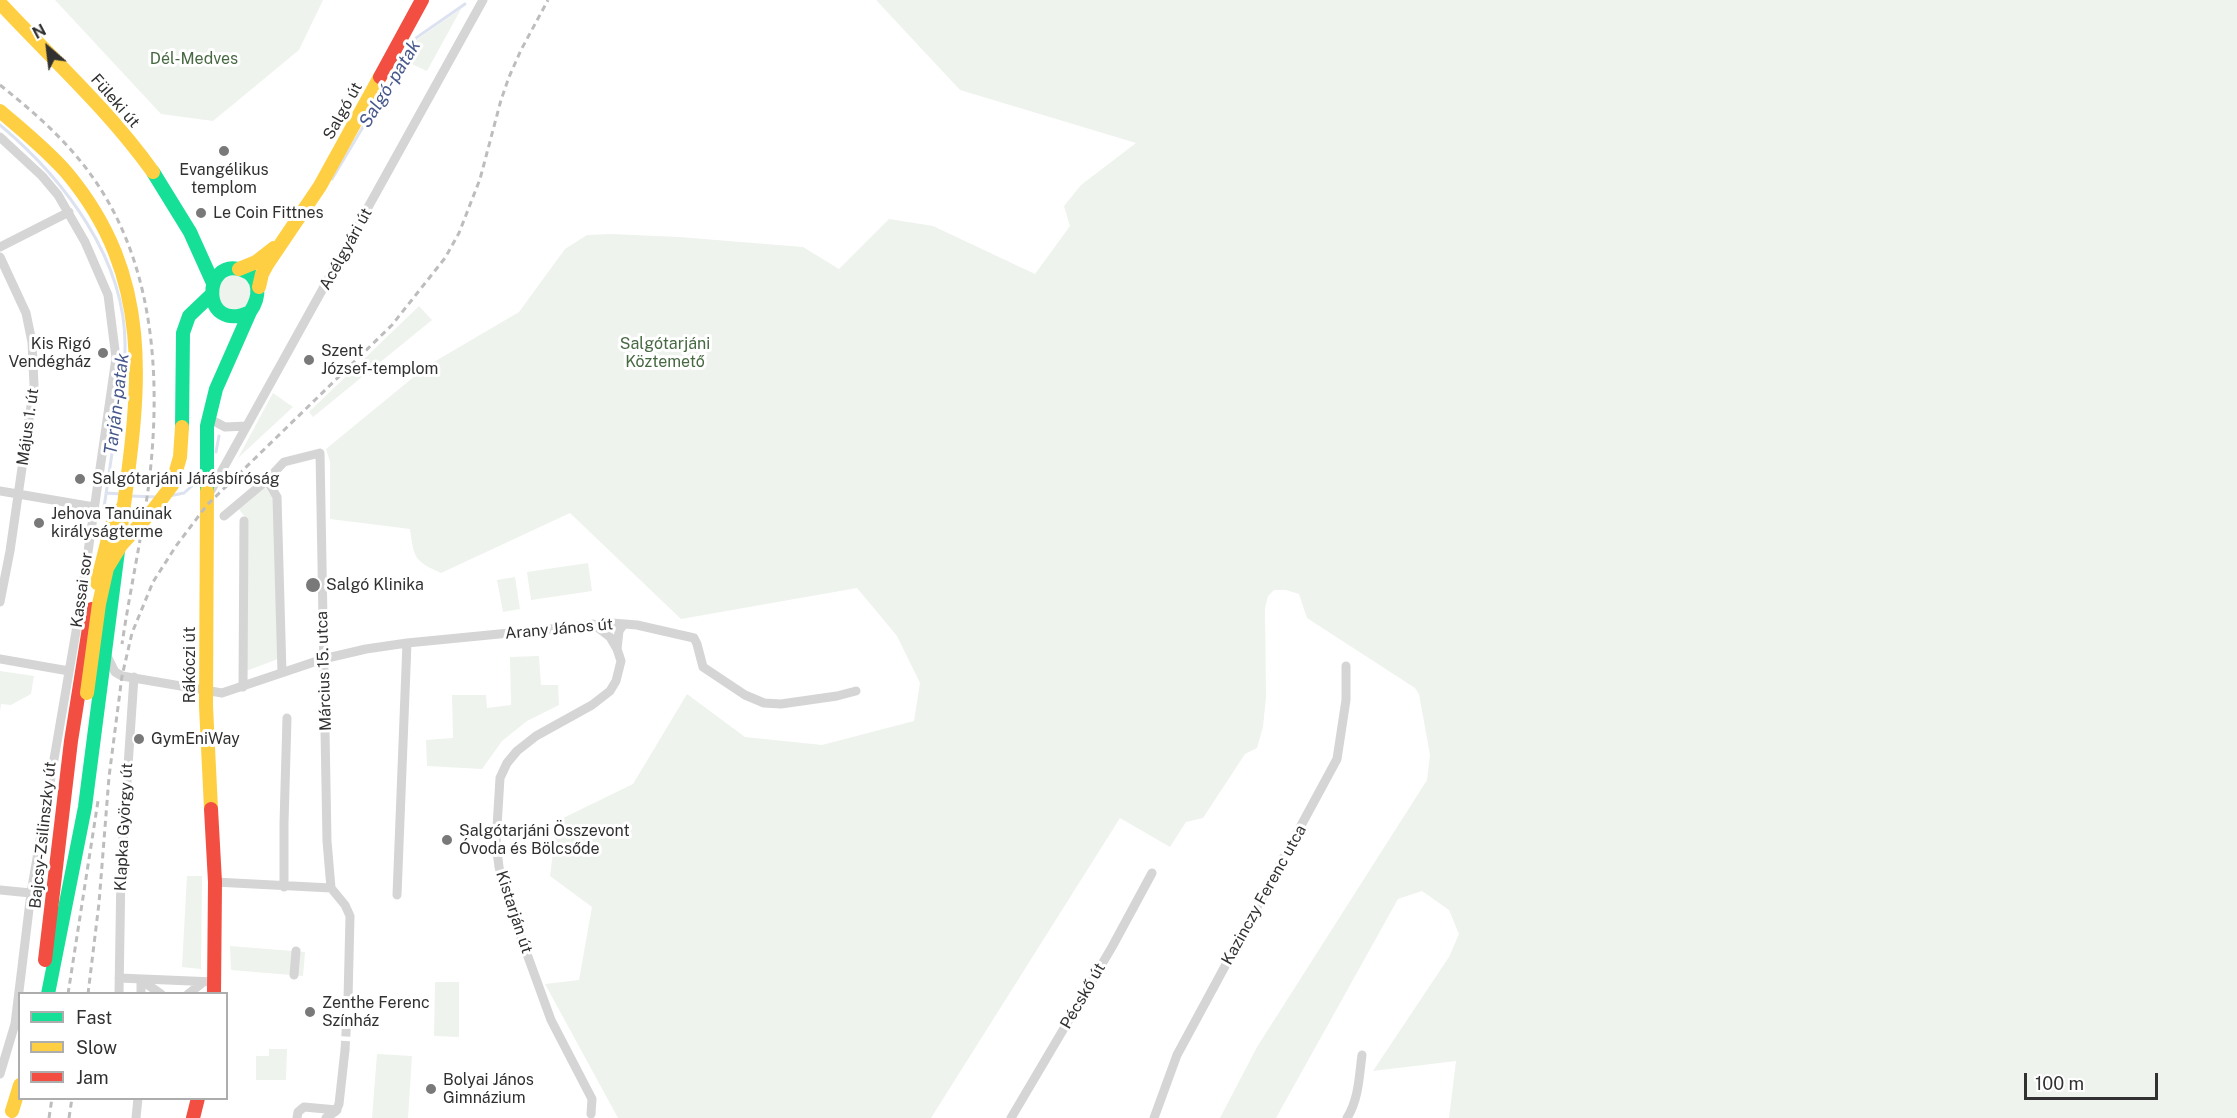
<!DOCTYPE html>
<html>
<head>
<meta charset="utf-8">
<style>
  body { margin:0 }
  #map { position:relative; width:2237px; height:1118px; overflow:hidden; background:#fff; font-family:"Public Sans",sans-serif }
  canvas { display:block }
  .legend { position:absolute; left:18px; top:992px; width:210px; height:108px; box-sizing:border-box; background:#fff; border:2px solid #adadad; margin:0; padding:8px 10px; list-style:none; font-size:18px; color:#313131 }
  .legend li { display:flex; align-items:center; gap:12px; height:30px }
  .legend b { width:30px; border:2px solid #adadad }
  .north { position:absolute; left:18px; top:18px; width:60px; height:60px; -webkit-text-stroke:4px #fff; paint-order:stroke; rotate:332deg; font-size:16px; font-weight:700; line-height:24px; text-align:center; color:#313131 }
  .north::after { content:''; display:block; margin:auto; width:21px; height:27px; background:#313131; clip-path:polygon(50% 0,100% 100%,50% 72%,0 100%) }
  .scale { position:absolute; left:2024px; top:1073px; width:134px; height:27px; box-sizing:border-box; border:3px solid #313131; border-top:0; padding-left:8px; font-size:18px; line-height:21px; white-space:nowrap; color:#313131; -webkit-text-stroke:4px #fff; paint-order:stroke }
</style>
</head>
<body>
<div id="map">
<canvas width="2237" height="1118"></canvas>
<ul class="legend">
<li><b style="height:8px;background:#16e098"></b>Fast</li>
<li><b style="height:8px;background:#ffcf43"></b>Slow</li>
<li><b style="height:8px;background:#f24e42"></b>Jam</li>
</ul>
<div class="north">N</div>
<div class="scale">100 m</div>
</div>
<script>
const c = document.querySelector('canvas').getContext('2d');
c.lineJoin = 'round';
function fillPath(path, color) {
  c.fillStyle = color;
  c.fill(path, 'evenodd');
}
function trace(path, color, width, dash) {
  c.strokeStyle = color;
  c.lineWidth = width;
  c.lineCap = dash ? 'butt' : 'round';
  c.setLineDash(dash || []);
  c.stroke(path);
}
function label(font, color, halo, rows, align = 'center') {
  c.font = font + ' "Public Sans",sans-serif';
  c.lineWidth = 6;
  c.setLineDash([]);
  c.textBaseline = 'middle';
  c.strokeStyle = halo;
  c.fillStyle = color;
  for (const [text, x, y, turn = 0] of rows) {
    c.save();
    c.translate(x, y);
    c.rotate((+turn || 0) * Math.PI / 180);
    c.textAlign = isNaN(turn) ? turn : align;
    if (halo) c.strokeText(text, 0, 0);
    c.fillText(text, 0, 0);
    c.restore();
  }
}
fillPath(new Path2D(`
  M55 0H323L299 50 213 121 161 114Z
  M876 0H2237V1118H1449L1456 1061 1373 1071 1449 957 1459 934 1449 910 1422 891 1398 899 1276 1118H1220L1257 1047 1427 780 1430 755 1419 694 1415 688 1307 618 1299 594 1286 590H1274L1268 596 1265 608 1266 697 1263 727 1257 748 1245 754 1203 818 1186 822 1170 847 1120 818 931 1118H618L545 984 579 980 592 907 550 876 557 821 633 784 687 694 745 737 822 745 914 721 920 683 897 636 857 588 681 619 570 513 441 573C414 561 414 558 410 529L330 519V462L326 449 427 366 519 312 565 249 587 235 611 234 679 237 803 247 839 269 889 219 933 226 1035 274 1070 226 1064 206 1081 185 1136 143 960 90Z
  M461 9 427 71 405 61 418 39Z
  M235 268 259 295 231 317 211 287Z
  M419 306 432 320 313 417 309 412Z
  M273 393 293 407 238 458Z
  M265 487 275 501 278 659 246 671 245 517 238 508Z
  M588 563 592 591 531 600 527 572Z
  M515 577 520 609 503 612 497 580Z
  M539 656 541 685H558L559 705 527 721 502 741 482 769 427 766 426 740 453 738 452 695H486L487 708 511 705 510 657Z
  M0 671 34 676 31 694 11 705 1 704 0 712Z
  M187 876H202L201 969 182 967Z
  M230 946 305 952 303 976 231 970Z
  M435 982H459V1037L434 1036Z
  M269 1049H287L286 1080H256V1056H269Z
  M377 1054 412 1056 408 1118H372Z`), '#eef3ed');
trace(new Path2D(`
  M0 125C64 179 127 260 125 349 125 370 121 392 118 412 113 444 109 476 104 507
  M332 179 416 38 465 4
  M216 452 219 436
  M106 493 121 494
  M130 496 157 497
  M169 496 184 493 193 485`), '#dde2f0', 3);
trace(new Path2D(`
  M345 1050 348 999`), '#d6d6d6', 9, [9, 4.5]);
trace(new Path2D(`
  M0 137 42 176 58 195 85 242 108 295 116 358 79 614 31 893 15 1024 0 1074
  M0 247 69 212
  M0 257 26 313 32 342 34 385 10 551 0 602
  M208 418 225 427 247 426
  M0 491 94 507
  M209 494 483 0
  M224 516 267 480
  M617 649 619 631 624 624
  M107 656 115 672 122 676 222 693 323 659 366 649 407 643 612 623 637 625 694 638 697 644 703 667 745 695 764 703 781 704 837 696 856 691
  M0 659 69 671
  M282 673 277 497 267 480 284 462 320 453 327 841 331 888 345 905 350 916 348 999
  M243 687 244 521
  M215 882 331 888
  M284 887V823L287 718
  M0 890 31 893
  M397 895 407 643
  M294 975 296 951
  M119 978 215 982
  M141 980 161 994
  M119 994 121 870 134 677
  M141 994V980
  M188 994 201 984
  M591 1114 592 1099 551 1020 507 899 499 867 496 843 500 778 507 763 517 751 536 736 592 705 610 691 616 681 621 661 617 649 610 637 593 624
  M136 1118 138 1098
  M297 1118 298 1112 304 1107 337 1110
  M326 1118 336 1111 339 1104 345 1050
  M1011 1118 1112 947 1152 873
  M1154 1118 1177 1055 1337 759 1346 700V666
  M1347 1118C1359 1099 1359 1076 1362 1055`), '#d5d5d5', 9);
trace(new Path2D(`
  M153 172 190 232 213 283
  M182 427 183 333 189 316 211 295
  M207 491V426L216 389 250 312C260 298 262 277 242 270 202 256 200 335 250 312
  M48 994 85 807 119 543`), '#16e098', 14);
trace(new Path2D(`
  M0 3C52 59 108 109 153 172
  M0 111C23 131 47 150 67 173 163 288 136 408 119 543
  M239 269 256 262 274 248
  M259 287 262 274 268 263 320 186 380 77
  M207 491 206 706 211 809
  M97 583 111 527 121 509
  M12 1111 20 1085`), '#ffcf43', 14);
trace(new Path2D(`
  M380 77 422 0
  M211 809 215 882 214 994
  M45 960 71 741 92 609
  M193 1118 198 1098`), '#f24e42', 14);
trace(new Path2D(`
  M0 85C30 109 58 133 82 163 154 253 162 372 149 483 142 536 130 590 122 644
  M68 994 98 801
  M88 994 99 903 109 777 122 676 132 633 153 582 176 546 207 505 392 325 445 258 459 233 480 179 501 100 509 77 521 50 548 0
  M49 1118 52 1098
  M69 1118 72 1098`), '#bdbdbd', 3, [6, 4.5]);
trace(new Path2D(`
  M87 693 99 604 107 568 121 545 154 509 172 485 180 457 182 427`), '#ffcf43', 14);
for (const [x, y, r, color] of [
  [224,151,6,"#797979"],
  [201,213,6,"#797979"],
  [103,353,6,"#797979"],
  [309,360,6,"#797979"],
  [80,479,6,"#797979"],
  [39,523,6,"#797979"],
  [313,585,8,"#797979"],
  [139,739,6,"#797979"],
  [447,840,6,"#797979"],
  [310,1012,6,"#797979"],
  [431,1089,6,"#797979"]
]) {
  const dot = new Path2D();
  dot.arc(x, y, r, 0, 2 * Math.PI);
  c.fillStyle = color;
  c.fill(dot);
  trace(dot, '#fff', 2);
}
label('16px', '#476942', '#fff', [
  ["Dél-Medves",194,59],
  ["Salgótarjáni",665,344],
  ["Köztemető",665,362]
]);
label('16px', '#313131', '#fff', [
  ["Füleki út",115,101,49],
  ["Salgó út",343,111,-61],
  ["Acélgyári út",346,249,-61],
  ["Május 1. út",28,427,-82],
  ["Kassai sor",82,590,-82],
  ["Arany János út",559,629,-5],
  ["Rákóczi út",190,665,-90],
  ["Március 15. utca",324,671,-92],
  ["Klapka György út",124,827,-87],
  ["Bajcsy-Zsilinszky út",43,835,-84],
  ["Kazinczy Ferenc utca",1264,895,-61],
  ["Kistarján út",514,912,72],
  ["Pécskő út",1083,996,-60]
]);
label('16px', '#313131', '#fff', [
  ["Evangélikus",224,170,"center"],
  ["templom",224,188,"center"],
  ["Le Coin Fittnes",213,213],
  ["Kis Rigó",91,344,"right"],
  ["Vendégház",91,362,"right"],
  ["Szent",321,351],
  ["József-templom",321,369],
  ["Salgótarjáni Járásbíróság",92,479],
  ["Jehova Tanúinak",51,514],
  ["királyságterme",51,532],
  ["Salgó Klinika",326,585],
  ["GymEniWay",151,739],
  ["Salgótarjáni Összevont",459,831],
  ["Óvoda és Bölcsőde",459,849],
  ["Zenthe Ferenc",322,1003],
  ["Színház",322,1021],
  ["Bolyai János",443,1080],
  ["Gimnázium",443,1098]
], 'left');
label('italic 18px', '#47588c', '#fff', [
  ["Salgó-patak",390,84,-58],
  ["Tarján-patak",117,404,-83]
]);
</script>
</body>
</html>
